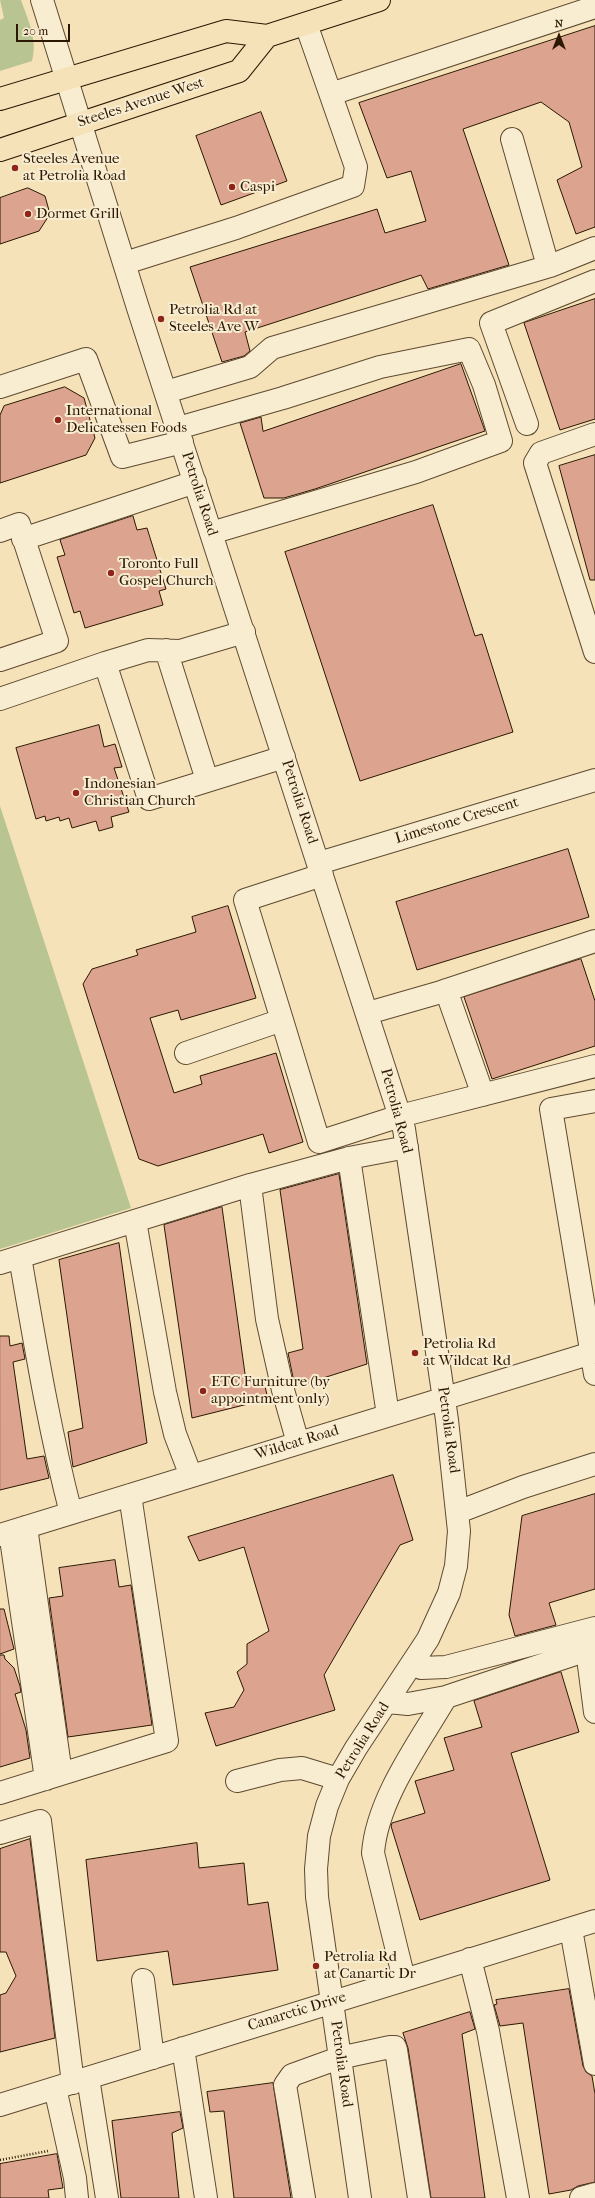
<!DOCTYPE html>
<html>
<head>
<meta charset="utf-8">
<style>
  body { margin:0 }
  #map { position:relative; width:595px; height:2198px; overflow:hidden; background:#f5e2b8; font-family:"IM FELL French Canon",serif }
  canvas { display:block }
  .north { position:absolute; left:539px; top:16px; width:40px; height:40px; -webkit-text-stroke:3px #f8ecd1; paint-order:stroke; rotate:0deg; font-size:11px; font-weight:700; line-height:16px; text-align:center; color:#2b1702 }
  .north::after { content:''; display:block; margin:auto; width:14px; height:18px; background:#2b1702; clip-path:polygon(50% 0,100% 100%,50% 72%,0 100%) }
  .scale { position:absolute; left:16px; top:24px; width:54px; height:18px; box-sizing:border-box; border:2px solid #2b1702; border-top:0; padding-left:5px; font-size:12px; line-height:14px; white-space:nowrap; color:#2b1702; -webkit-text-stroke:3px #f8ecd1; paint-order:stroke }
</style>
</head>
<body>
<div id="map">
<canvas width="595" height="2198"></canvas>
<div class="north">N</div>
<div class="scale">20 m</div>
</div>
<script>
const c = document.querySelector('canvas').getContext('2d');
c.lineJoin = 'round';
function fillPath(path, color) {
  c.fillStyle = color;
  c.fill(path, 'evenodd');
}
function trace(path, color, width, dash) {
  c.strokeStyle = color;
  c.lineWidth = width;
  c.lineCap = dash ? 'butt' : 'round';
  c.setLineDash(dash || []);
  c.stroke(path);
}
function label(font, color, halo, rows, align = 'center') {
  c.font = font + ' "IM FELL French Canon",serif';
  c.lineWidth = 4;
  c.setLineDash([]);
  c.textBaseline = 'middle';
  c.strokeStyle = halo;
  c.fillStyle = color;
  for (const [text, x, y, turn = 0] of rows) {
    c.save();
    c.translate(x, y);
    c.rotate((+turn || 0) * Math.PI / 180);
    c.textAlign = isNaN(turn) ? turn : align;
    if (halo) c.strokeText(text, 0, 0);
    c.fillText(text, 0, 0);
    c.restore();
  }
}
fillPath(new Path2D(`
  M0 0H21C28 20 38 40 32 61L0 71V20L4 18Z
  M0 806 131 1208 0 1249Z`), '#b8c492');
const building = new Path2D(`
  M595 26V227L576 234 557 180 582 167 569 122 541 102 463 129 509 265 428 289 421 275 245 332 250 351 244 356 222 362 190 267 377 209 385 233 426 221 411 171 387 178 359 103Z
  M261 112 287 181 221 205 196 136Z
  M28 188 45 196 50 214 39 231 0 244V198Z
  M595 299V419L560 430 524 323Z
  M461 364 485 431 315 489 284 498H264L240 423 261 417 263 431Z
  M65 387 84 398 95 438 86 455 0 483V415L4 406Z
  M595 455V580H590L559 466Z
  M433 505 475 636 482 634 513 732 360 781 285 552Z
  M133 516 137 530 147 528 166 589 159 591 163 605 85 628 80 611 74 613 57 557 65 555 60 540Z
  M99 725 104 747 115 744 122 767 114 768 129 812 111 817 113 827 99 831 96 821 72 828 69 818 60 821 59 817 46 821 45 816 36 819 16 748Z
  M568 849 589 917 417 970 396 902Z
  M228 906 256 998 181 1020 178 1010 150 1018 174 1093 202 1084 200 1076 276 1053 303 1142 269 1153 263 1134 158 1166 139 1159 83 984 92 969 138 955 136 950 196 932 192 917Z
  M581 959 595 1001V1046L492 1079 464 997Z
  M339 1174 367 1364 295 1387 288 1353 303 1349 280 1190Z
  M222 1207 246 1381 263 1378 268 1399 192 1418 164 1225Z
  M119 1243 147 1443 73 1467 68 1432 83 1428 59 1260Z
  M0 1336H9L10 1346 22 1343 25 1359 13 1362 27 1459 44 1456 49 1478 0 1490Z
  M393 1475 413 1540 400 1545 324 1675 335 1710 216 1746 205 1713 234 1707 244 1690 237 1672 247 1664V1644L269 1631 244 1547 199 1561 188 1537Z
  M595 1494V1589L549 1603 556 1625 515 1636 509 1615 522 1516Z
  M115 1560 119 1587 131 1585 152 1725 68 1737 49 1598 63 1596 59 1568Z
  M0 1609H4L14 1649 0 1654Z
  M0 1655H4L5 1659 14 1668 20 1686 21 1692 15 1694 26 1730 30 1758 0 1767Z
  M561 1672 579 1732 511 1753 550 1880 420 1920 391 1826 392 1823 425 1813 415 1781 454 1770 444 1738 482 1727 474 1701Z
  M30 1839 55 2038 0 2052V1995L6 1993 16 1976 6 1952H0V1849Z
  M197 1843 199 1868 244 1863 248 1905 268 1902 278 1970 173 1985 168 1951 97 1961 86 1860Z
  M569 1989 583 2066 586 2072 592 2076 595 2094V2182L578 2186 571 2190 549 2194 523 2023 500 2026 494 2005 497 2004 496 2000Z
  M470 2012 475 2029 462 2034 485 2198H431L408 2048 403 2033Z
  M273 2083 291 2198H234L224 2111 210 2112 207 2092Z
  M180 2112 183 2128 172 2133 179 2198H121L112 2121Z
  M57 2154 63 2188 48 2190 49 2198H0V2164Z`);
fillPath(building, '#dca48e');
trace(building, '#2b1702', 1);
const minor = new Path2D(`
  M42 0 138 308 404 1129 447 1420 459 1531 456 1566 449 1593 428 1639 356 1748 338 1779 327 1806 319 1836 316 1869 317 1897 360 2198
  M331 94 595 7
  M512 139 548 266
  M125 263 236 228 353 186 356 167 306 24
  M0 387 86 359 122 457 182 442
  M166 392 250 367 272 348 550 266 595 248
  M527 424 491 323 595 281
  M178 428 283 398 380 367 469 349 484 385 501 441 416 472 211 533
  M595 434 541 453 535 463 595 652
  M0 531 19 524 57 641 0 660
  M23 539 195 482
  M166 650 207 780
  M105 663 148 650 180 651 244 632
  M0 699 105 663 149 799 284 757
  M319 863 595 780
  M446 990 483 1095
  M368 1013 441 992 595 941
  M282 1020 245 900 322 875
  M186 1053 282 1020 319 1142 400 1116 595 1066
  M595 1101 551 1109 595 1374
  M349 1158 388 1415
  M250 1185 267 1319 283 1390 298 1443
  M135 1221 165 1392 175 1434 191 1476
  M20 1257C35 1343 49 1429 71 1513
  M0 1263 250 1185 349 1158 407 1147
  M458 1512 523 1487 595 1464
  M26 1527 61 1774
  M10 1532 46 1779
  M0 1535 595 1352
  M595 1648 587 1650 595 1712
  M414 1664 421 1668 446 1667 595 1628
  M388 1702 408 1704 446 1697
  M237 1781 280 1770 302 1768 338 1779
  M0 1793 167 1741 130 1495
  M0 1833 40 1821 73 2083
  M571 1929 595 2064
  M470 1959 488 2031 518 2198
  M404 1979 373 1853C377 1799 419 1743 446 1697L587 1650 585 1631
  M143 1980 153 2058
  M183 2048 206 2198
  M88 2078 107 2198
  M55 2088 75 2178 77 2198
  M0 2105 595 1921
  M304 2198 285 2085 292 2075 339 2058 390 2047H395L396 2050 419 2198
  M581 2198 595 2194`);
const major = new Path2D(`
  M0 99 226 31 267 36 379 0
  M0 150 239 71 267 36`);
trace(minor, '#5e4a30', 24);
trace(major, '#2b1702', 24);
trace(new Path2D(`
  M0 2160 48 2151`), '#2b1702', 2.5, [1, 2]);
trace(minor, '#f8ecd1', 22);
trace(major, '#f5e2b8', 22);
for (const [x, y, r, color] of [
  [15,168,4,"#8f2418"],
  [232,187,4,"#8f2418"],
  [28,214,4,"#8f2418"],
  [161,319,4,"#8f2418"],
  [58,420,4,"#8f2418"],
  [111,573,4,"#8f2418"],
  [76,793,4,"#8f2418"],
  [415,1353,4,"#8f2418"],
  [203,1391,4,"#8f2418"],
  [316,1966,4,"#8f2418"]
]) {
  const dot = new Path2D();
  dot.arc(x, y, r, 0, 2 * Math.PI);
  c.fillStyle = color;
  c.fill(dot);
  trace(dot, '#f8ecd1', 1.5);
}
label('15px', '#2b1702', '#f8ecd1', [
  ["Steeles Avenue West",141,103,-18],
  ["Petrolia Road",199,494,72],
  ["Petrolia Road",299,802,72],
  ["Limestone Crescent",457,821,-17],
  ["Petrolia Road",396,1111,75],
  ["Petrolia Road",448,1430,82],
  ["Wildcat Road",297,1443,-17],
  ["Petrolia Road",363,1741,-58],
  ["Canarctic Drive",297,2012,-17],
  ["Petrolia Road",341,2064,82]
]);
label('15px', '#2b1702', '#f8ecd1', [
  ["Steeles Avenue",23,159],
  ["at Petrolia Road",23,176],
  ["Caspi",240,187],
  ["Dormet Grill",36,214],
  ["Petrolia Rd at",169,310],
  ["Steeles Ave W",169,327],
  ["International",66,411],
  ["Delicatessen Foods",66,428],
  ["Toronto Full",119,564],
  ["Gospel Church",119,581],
  ["Indonesian",84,784],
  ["Christian Church",84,801],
  ["Petrolia Rd",423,1344],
  ["at Wildcat Rd",423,1361],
  ["ETC Furniture (by",211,1382],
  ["appointment only)",211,1399],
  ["Petrolia Rd",324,1957],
  ["at Canartic Dr",324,1974]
], 'left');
</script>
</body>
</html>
